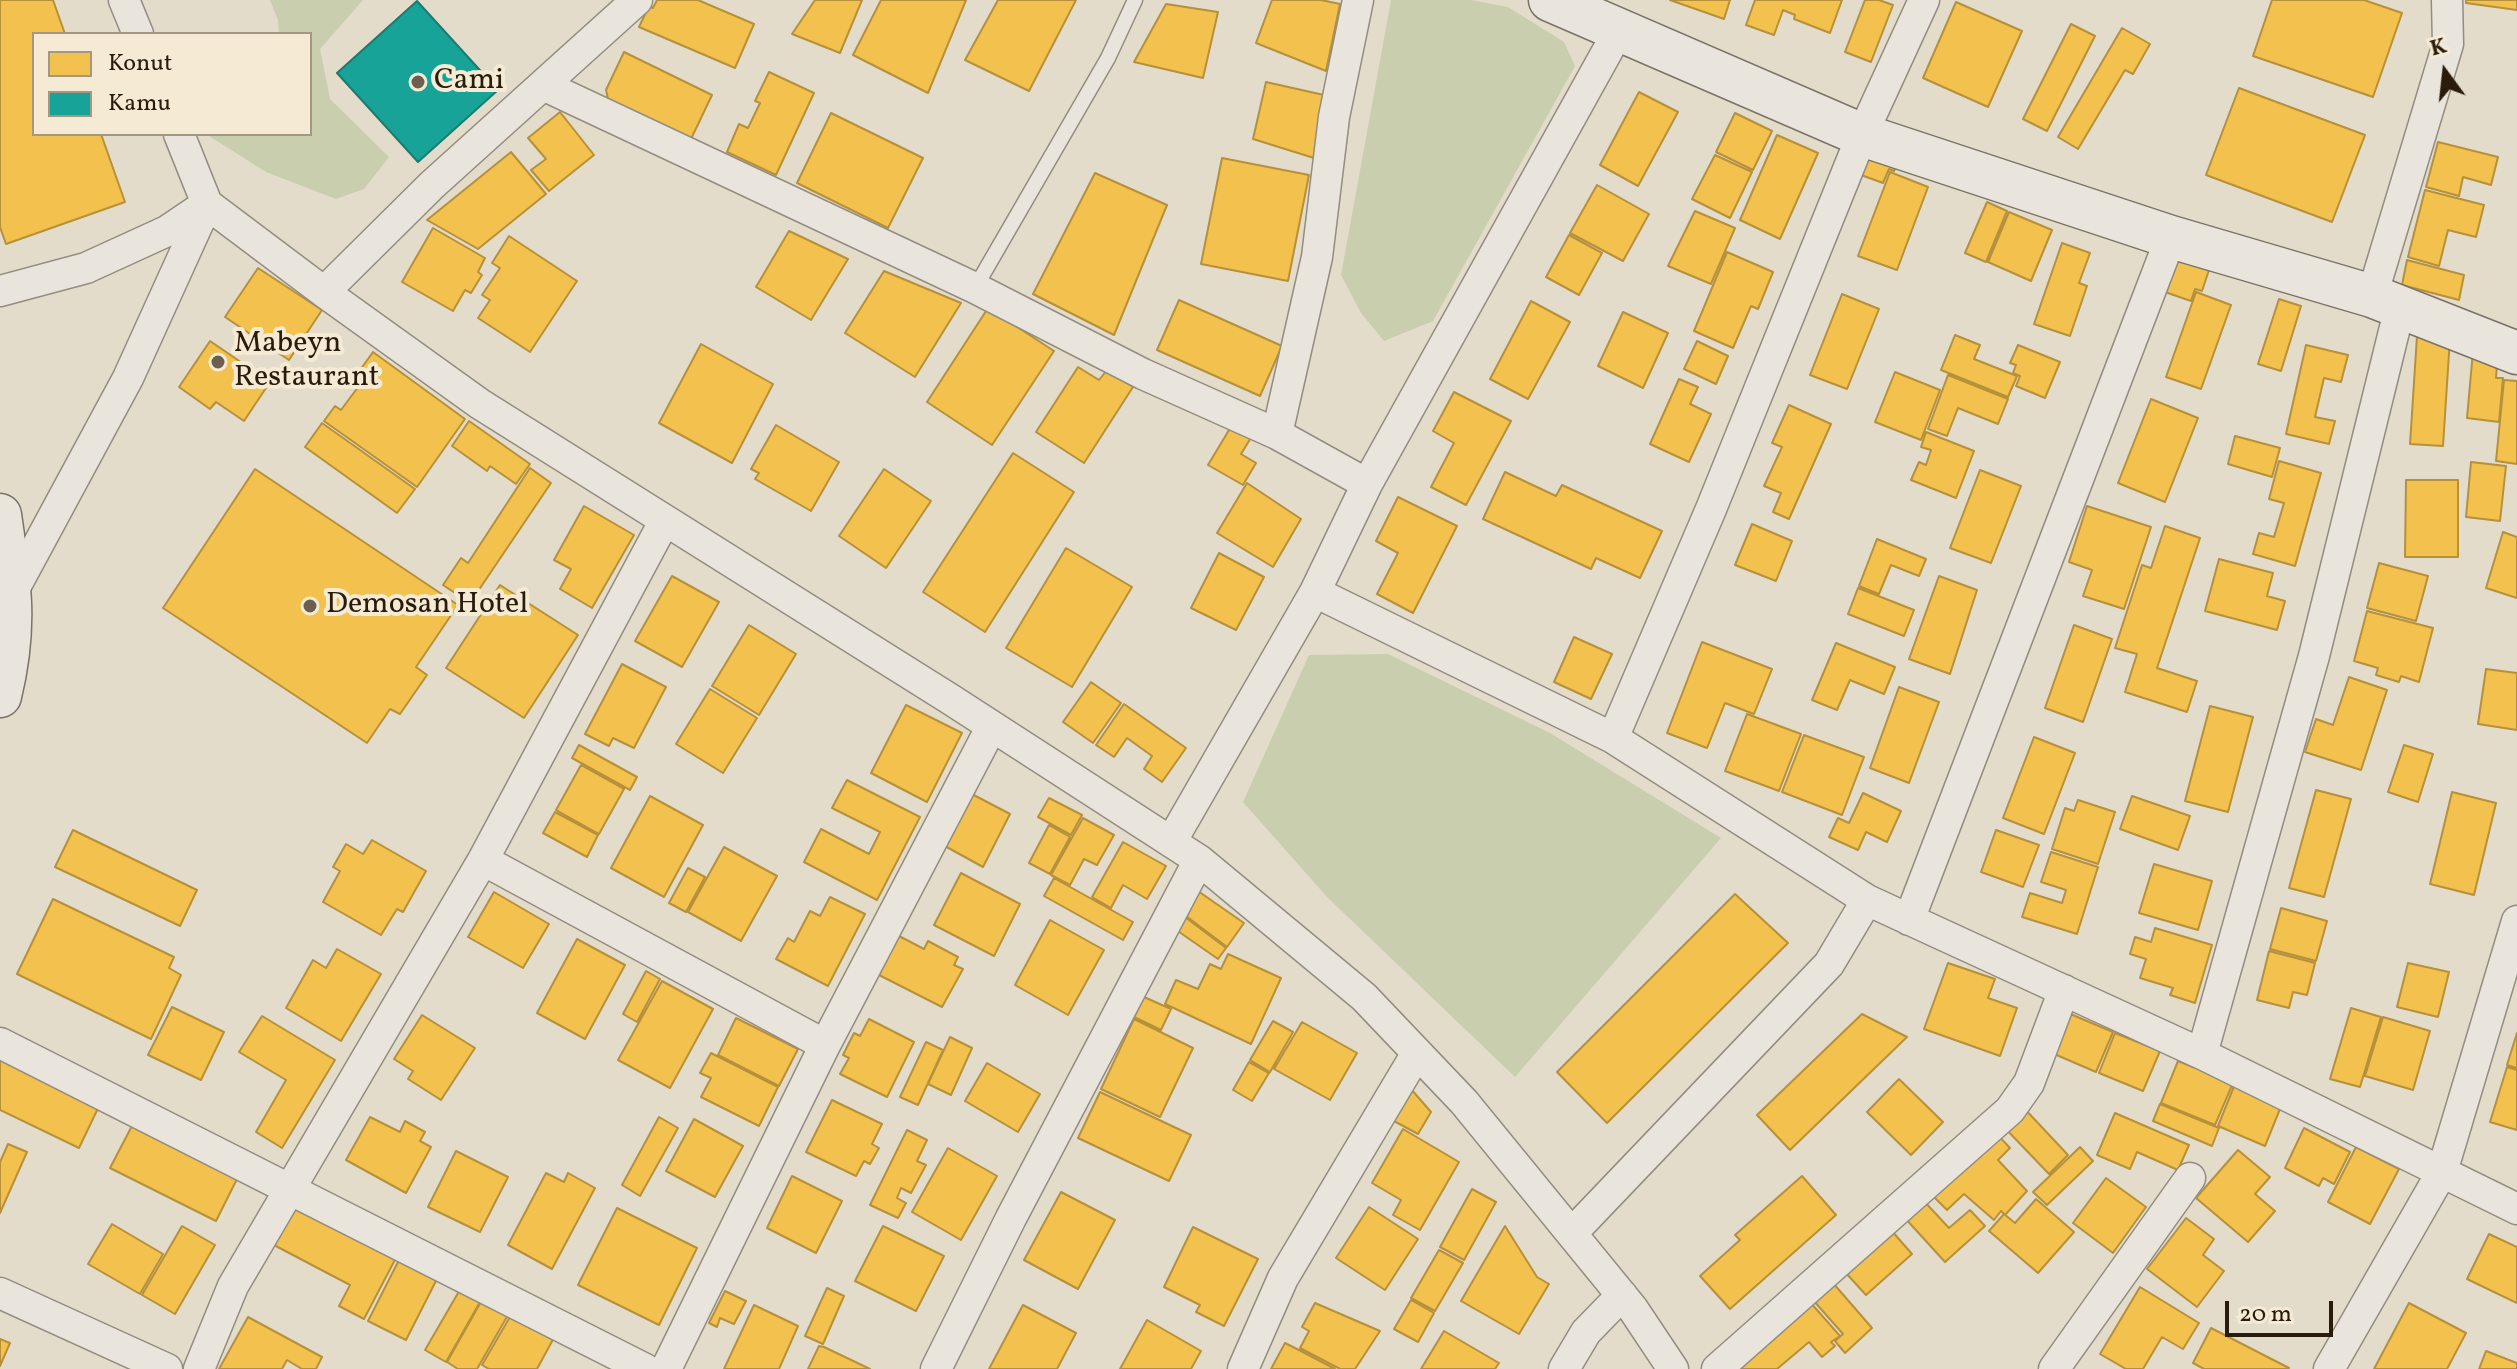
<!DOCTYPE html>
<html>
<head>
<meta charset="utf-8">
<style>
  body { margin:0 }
  #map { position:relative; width:2517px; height:1369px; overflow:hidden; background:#e4dcca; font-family:Vollkorn,serif }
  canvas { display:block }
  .legend { position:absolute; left:32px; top:32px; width:280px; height:104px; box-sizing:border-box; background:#f5ebd5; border:2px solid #a49885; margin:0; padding:10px 14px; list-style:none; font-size:24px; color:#2a1c0d }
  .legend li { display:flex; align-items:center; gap:16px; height:40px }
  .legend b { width:40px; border:2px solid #a49885 }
  .north { position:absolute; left:2405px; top:32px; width:80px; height:80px; -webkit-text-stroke:6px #f5ebd5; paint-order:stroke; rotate:345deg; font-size:22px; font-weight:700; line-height:32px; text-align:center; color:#2a1c0d }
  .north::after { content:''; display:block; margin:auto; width:28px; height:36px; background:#2a1c0d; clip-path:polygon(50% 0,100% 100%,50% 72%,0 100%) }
  .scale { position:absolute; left:2225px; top:1301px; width:108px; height:36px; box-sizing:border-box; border:4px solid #2a1c0d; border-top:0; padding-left:10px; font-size:24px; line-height:28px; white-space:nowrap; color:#2a1c0d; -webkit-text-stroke:6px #f5ebd5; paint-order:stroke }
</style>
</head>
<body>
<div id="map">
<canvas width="2517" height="1369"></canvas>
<ul class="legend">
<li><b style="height:22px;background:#f2c14e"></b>Konut</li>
<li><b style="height:22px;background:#17a398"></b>Kamu</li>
</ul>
<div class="north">K</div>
<div class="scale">20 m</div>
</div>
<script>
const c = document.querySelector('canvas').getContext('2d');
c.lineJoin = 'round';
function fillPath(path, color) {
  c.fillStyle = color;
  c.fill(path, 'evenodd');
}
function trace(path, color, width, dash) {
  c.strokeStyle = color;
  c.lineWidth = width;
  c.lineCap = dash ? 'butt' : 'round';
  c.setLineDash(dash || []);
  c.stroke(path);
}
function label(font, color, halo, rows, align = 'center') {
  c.font = font + ' Vollkorn,serif';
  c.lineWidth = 8;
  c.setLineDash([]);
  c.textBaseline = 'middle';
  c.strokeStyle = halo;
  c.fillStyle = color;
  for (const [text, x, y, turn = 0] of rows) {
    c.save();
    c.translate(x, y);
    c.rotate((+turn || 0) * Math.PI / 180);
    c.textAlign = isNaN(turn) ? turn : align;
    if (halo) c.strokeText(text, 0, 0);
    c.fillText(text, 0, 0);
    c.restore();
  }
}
fillPath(new Path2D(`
  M270 0H363L320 49 330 99 389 157 364 189 336 199 266 172 206 134H310V34H279L278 20Z
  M1391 0H1471L1508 7 1564 42 1575 66 1433 321 1384 341 1361 313 1341 275Z
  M1388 654 1550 733 1721 838 1515 1077 1327 897 1243 802 1309 655Z`), '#c8ceae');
const homes = new Path2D(`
  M0 0H53L65 34H34V134H101L125 202 6 244 0 227Z
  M657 0H698L754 24 735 68 639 27 649 6 653 8Z
  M815 0H862L840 53 792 34Z
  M881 0H966L928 93 853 55Z
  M998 0H1076L1029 91 965 60Z
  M1272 0H1321L1340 4 1326 71 1256 43Z
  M1670 0H1730L1724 19Z
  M1755 0H1842L1830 33 1794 19 1795 15 1783 10 1774 35 1746 25Z
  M1865 0H1879L1893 5 1871 62 1845 52Z
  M2272 0H2364L2402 13 2373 97 2253 56Z
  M2466 0H2517V10L2466 3Z
  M1956 2 2022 31 1988 107 1923 78Z
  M1166 4 1218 12 1203 78 1134 62Z
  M2071 24 2095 36 2047 131 2023 119Z
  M2122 28 2150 44 2133 74 2125 70 2078 149 2058 137Z
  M624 52 712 95 691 139 608 99 606 90Z
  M769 72 814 93 776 175 727 152 739 124 748 128 760 103 755 101Z
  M1266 82 1324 95 1314 158 1253 139Z
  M2239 88 2365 135 2332 222 2206 175Z
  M1639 92 1678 112 1638 186 1600 165Z
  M560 112 594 155 549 191 531 170 546 159 528 138Z
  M831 113 923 158 888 228 797 183Z
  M1735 113 1772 131 1753 170 1716 152Z
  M1777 135 1818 153 1780 239 1740 220Z
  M2438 142 2498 157 2491 185 2463 177 2459 196 2426 187Z
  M1873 143 1901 154 1894 171 1889 169 1883 183 1861 175Z
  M511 152 546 194 478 249 427 220Z
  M1715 155 1752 172 1730 218 1692 199Z
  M1222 158 1309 175 1288 281 1201 264Z
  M1890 172 1928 187 1897 270 1858 256Z
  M1095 173 1167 205 1114 335 1033 294Z
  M1597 185 1649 214 1623 261 1570 233Z
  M2425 190 2484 205 2476 237 2448 230 2439 266 2408 257Z
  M1987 202 2007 211 1986 262 1965 253Z
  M1695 211 1735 228 1711 284 1668 266Z
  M2009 212 2052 230 2031 281 1988 262Z
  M433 228 485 258 478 272 482 275 471 293 465 290 453 311 402 282Z
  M789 231 848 259 811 320 756 287Z
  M1569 235 1602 253 1579 295 1546 277Z
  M509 236 577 281 530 352 478 318 490 300 482 295 500 268 492 263Z
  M2062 243 2090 253 2079 283 2087 286 2070 336 2034 324Z
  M1727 252 1773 272 1758 309 1751 306 1733 348 1694 331Z
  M2176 258 2209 270 2202 291 2195 289 2191 301 2165 292Z
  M2407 260 2464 275 2459 300 2402 285Z
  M258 268 322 310 289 360 225 317Z
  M884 271 961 303 915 377 845 333Z
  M2196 292 2231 305 2201 389 2166 377Z
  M1842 294 1879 309 1847 389 1810 375Z
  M2279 299 2301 306 2281 371 2258 364Z
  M1179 300 1282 346 1260 396 1157 350Z
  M1531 301 1570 322 1528 399 1490 379Z
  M988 308 1054 351 992 445 927 402Z
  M1623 312 1668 333 1643 388 1598 366Z
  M1955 335 1980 345 1974 359 2017 376 2008 397 1941 370Z
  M2417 336 2450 338 2443 446 2410 444Z
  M210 341 270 382 244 421 216 402 210 409 179 387Z
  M1697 341 1728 356 1716 384 1684 369Z
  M701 344 773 384 732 463 659 423Z
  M2018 345 2060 362 2045 398 2016 386 2020 376 2013 373 2016 365 2010 363Z
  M2306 345 2348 355 2341 382 2324 378 2315 417 2335 421 2329 444 2286 434Z
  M2473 351 2498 353 2496 378H2503L2499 422 2467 418Z
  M373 352 465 419 417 487 324 421 335 406 341 410 367 375 360 370Z
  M1078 367 1099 380 1107 370 1133 387 1084 463 1036 432Z
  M1895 372 1940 390 1921 440 1875 422Z
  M1948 375 2008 399 1998 424 1958 408 1947 436 1928 429Z
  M1679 379 1698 387 1690 404 1711 414 1689 462 1650 444Z
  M2504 380 2517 381V464L2496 461Z
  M1454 392 1511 421 1466 505 1431 487 1454 443 1433 431Z
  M2151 399 2198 418 2165 502 2118 483Z
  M1789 405 1831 424 1789 519 1773 512 1781 493 1764 486 1782 447 1772 443Z
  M469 421 530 464 516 484 490 466 487 471 452 446Z
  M322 423 415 489 397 513 305 447Z
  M776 425 839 462 811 511 755 479 759 473 751 469Z
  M1232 425 1252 436 1241 454 1256 463 1243 485 1208 465Z
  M1926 432 1974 451 1956 498 1911 480 1919 462 1926 465 1931 450 1921 447Z
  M2235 436 2280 448 2272 477 2228 464Z
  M1013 453 1074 492 985 632 923 592Z
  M2279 461 2321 473 2295 566 2253 554 2259 533 2274 537 2284 503 2269 499Z
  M2471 462 2506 466 2500 521 2466 517Z
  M530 468 551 483 470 603 443 585 461 558 468 563Z
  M255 469 458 605 416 667 427 675 400 714 390 709 367 743 163 608Z
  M884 469 931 501 886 568 839 536Z
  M1980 470 2021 486 1991 563 1950 548Z
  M1505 472 1556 496 1562 485 1662 531 1640 578 1596 558 1591 569 1483 519Z
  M2406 480H2458V557H2405Z
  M1247 483 1301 519 1273 567 1217 533Z
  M1398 497 1457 526 1413 613 1377 594 1398 553 1376 541Z
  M584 506 634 535 592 608 560 589 571 569 554 560Z
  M2087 506 2151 527 2124 609 2083 596 2092 570 2069 562Z
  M1752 524 1792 541 1776 581 1735 565Z
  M2165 526 2200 538 2157 668 2197 681 2187 712 2125 692 2137 654 2115 648 2142 565 2151 568Z
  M2503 532 2517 537V598L2486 588Z
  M1877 539 1926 559 1919 576 1891 565 1879 594 1859 586Z
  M1066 548 1132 587 1072 687 1006 648Z
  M1219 553 1264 577 1236 630 1191 608Z
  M2219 559 2273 573 2267 596 2285 601 2277 630 2205 611Z
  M2379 563 2428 576 2416 621 2367 608Z
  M672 576 719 602 682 667 635 641Z
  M1939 576 1977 590 1950 674 1909 659Z
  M500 585 578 635 524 718 446 668Z
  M1858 588 1914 610 1904 636 1848 614Z
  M2367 611 2433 628 2419 682 2401 676 2399 682 2376 675 2378 668 2354 661Z
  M749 625 796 654 759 715 712 686Z
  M2074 625 2112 639 2083 722 2045 708Z
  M1574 637 1612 654 1591 699 1554 682Z
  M1702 642 1772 669 1754 714 1725 703 1707 748 1667 733Z
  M1836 643 1895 667 1884 694 1850 680 1837 710 1812 700Z
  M622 664 666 687 634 748 613 738 609 746 585 734Z
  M2486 669 2517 673V730L2478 724Z
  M2349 677 2387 690 2361 770 2305 752 2316 719 2333 725Z
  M1091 682 1121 703 1093 743 1063 722Z
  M1899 687 1939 702 1909 783 1870 768Z
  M710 689 757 718 723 773 676 744Z
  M1124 704 1186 748 1162 782 1144 769 1152 756 1127 738 1114 757 1096 745Z
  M906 705 962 733 927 802 871 773Z
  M2210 706 2253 717 2228 812 2185 801Z
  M1747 714 1801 734 1779 791 1725 771Z
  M1804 735 1864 757 1842 815 1782 792Z
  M2034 737 2075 753 2044 834 2003 818Z
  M579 745 637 777 630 790 572 758Z
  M2404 745 2433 754 2418 802 2388 792Z
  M581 765 624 789 599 834 556 810Z
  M847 780 920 817 877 900 804 862 821 829 869 854 880 832 832 808Z
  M2316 790 2351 799 2324 897 2289 888Z
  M2452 792 2496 803 2474 895 2430 884Z
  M970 793 1010 814 983 867 943 845Z
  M1863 793 1901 811 1887 842 1866 832 1858 850 1829 837 1838 818 1849 823Z
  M650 796 703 825 664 897 611 868Z
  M2132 796 2190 816 2178 850 2120 829Z
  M1049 798 1082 815 1071 835 1038 817Z
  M2078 800 2115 812 2098 864 2052 849 2065 808 2074 811Z
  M555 812 598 835 587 857 543 833Z
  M1083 818 1114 835 1097 865 1084 859 1070 885 1051 875Z
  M1049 825 1070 837 1050 874 1029 863Z
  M73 830 197 890 180 926 55 867Z
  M1996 830 2039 845 2023 887 1981 872Z
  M372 840 426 871 403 912 397 909 381 935 323 902 340 871 333 867 346 844 363 854Z
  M1123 842 1166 866 1147 899 1123 885 1111 908 1092 897Z
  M724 847 777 876 741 941 688 912Z
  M2051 852 2098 867 2077 934 2022 917 2030 893 2062 903 2066 890 2041 882Z
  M2154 864 2212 881 2198 930 2139 913Z
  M688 868 705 877 686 912 669 903Z
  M961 873 1020 904 994 956 934 925Z
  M1054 878 1133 922 1123 940 1044 896Z
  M1198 891 1244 923 1227 947 1182 913Z
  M494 892 549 924 523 968 468 937Z
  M1735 894 1788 943 1607 1123 1557 1072Z
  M830 897 865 914 828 986 776 959 788 938 794 942 810 911 820 916Z
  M53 899 174 957 169 968 181 975 151 1039 17 974Z
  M2281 908 2327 921 2316 961 2270 949Z
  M1181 914 1226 948 1218 959 1172 927Z
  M1050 920 1104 950 1068 1015 1015 985Z
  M2155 928 2212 945 2195 1003 2170 995 2173 988 2140 978 2146 959 2130 954 2135 937 2151 942Z
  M899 936 924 949 928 941 958 957 954 965 963 969 942 1007 879 975Z
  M577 939 625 965 585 1039 537 1013Z
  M337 949 381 974 341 1041 286 1008 313 960 326 968Z
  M2269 951 2315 963 2307 995 2293 992 2289 1008 2257 1000Z
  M1228 954 1281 978 1251 1044 1165 1004 1176 980 1198 989 1210 964 1221 969Z
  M1948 963 1995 979 1988 998 2017 1008 2000 1056 1924 1029Z
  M2408 963 2449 972 2438 1017 2397 1007Z
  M646 971 660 979 637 1022 623 1014Z
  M662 981 713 1009 670 1088 618 1060Z
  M1144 997 1171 1009 1161 1030 1134 1017Z
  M172 1007 224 1032 201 1080 148 1055Z
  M2351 1008 2381 1017 2360 1087 2330 1079Z
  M2068 1013 2113 1032 2096 1072 2052 1053Z
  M1862 1014 1907 1037 1790 1150 1757 1115Z
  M422 1015 475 1048 441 1100 408 1079 413 1071 394 1059Z
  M262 1016 335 1060 282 1148 256 1132 286 1080 239 1052Z
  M2383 1017 2430 1031 2413 1090 2365 1076Z
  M736 1018 798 1049 779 1086 718 1055Z
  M869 1019 914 1042 887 1097 840 1074 849 1058 843 1055 854 1033 860 1036Z
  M1134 1019 1193 1048 1160 1117 1101 1089Z
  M1273 1021 1293 1032 1270 1072 1250 1060Z
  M1302 1022 1357 1053 1330 1100 1274 1069Z
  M2115 1033 2160 1051 2143 1091 2099 1073Z
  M2517 1033V1068L2507 1065Z
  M950 1037 972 1048 951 1095 928 1084Z
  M926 1042 943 1050 918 1105 900 1097Z
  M0 1051 102 1100 79 1148 0 1110Z
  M711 1053 778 1087 759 1126 701 1097 711 1078 700 1073Z
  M2178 1061 2233 1083 2215 1125 2161 1103Z
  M1249 1062 1269 1073 1252 1101 1233 1090Z
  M987 1063 1040 1094 1018 1132 965 1101Z
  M2507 1067 2517 1070V1130L2490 1122Z
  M1899 1079 1943 1122 1911 1155 1867 1112Z
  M2235 1084 2282 1104 2265 1146 2218 1126Z
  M1411 1089 1431 1112 1418 1134 1392 1120Z
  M1100 1092 1191 1135 1169 1181 1078 1138Z
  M832 1100 882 1124 872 1144 879 1148 870 1164 864 1161 856 1176 806 1152Z
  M2160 1104 2219 1128 2212 1146 2153 1121Z
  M2022 1106 2068 1155 2049 1174 2002 1125Z
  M2115 1113 2189 1145 2178 1170 2137 1152 2130 1169 2097 1155Z
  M370 1117 400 1132 405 1121 425 1132 420 1141 431 1147 406 1193 346 1160Z
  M659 1117 678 1128 640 1196 622 1185Z
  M694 1119 743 1146 715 1197 666 1171Z
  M134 1122 239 1175 216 1221 110 1168Z
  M2304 1128 2350 1152 2334 1184 2323 1178 2319 1186 2285 1168Z
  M1403 1129 1459 1162 1420 1230 1393 1215 1401 1200 1372 1183Z
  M907 1130 927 1140 917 1161 926 1165 911 1193 901 1188 897 1198 906 1203 898 1218 870 1205Z
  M1994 1131 2010 1148 1998 1160 2027 1191 2005 1215 2001 1211 1994 1220 1964 1194 1947 1210 1929 1192Z
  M8 1144 27 1152 0 1213V1162Z
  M2080 1147 2093 1161 2047 1205 2033 1192Z
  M2356 1147 2399 1169 2370 1224 2328 1202Z
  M948 1148 997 1176 961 1240 912 1212Z
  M2238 1150 2270 1177 2255 1194 2275 1211 2248 1242 2196 1198Z
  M456 1151 508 1177 480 1232 428 1207Z
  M546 1173 564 1182 568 1173 595 1188 552 1269 508 1245Z
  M792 1176 842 1201 816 1253 767 1228Z
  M1802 1176 1836 1215 1730 1309 1700 1276 1740 1240 1735 1235Z
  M2106 1178 2146 1207 2113 1253 2073 1223Z
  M1472 1189 1496 1202 1464 1260 1440 1247Z
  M1061 1192 1115 1220 1078 1289 1024 1260Z
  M2036 1199 2074 1232 2038 1273 1989 1231 2004 1214 2015 1223Z
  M294 1200 398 1254 364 1319 339 1306 350 1285 272 1244Z
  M1923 1200 1949 1228 1970 1210 1985 1226 1945 1262 1904 1217Z
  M1369 1207 1418 1239 1385 1290 1336 1258Z
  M617 1208 697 1248 659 1325 578 1285Z
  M2186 1218 2214 1239 2203 1255 2224 1271 2197 1307 2147 1269Z
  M112 1224 163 1254 140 1294 88 1264Z
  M182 1226 215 1245 175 1314 142 1295Z
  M883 1226 944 1256 916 1311 855 1281Z
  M1505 1226 1537 1277 1549 1284 1519 1334 1461 1301Z
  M1193 1227 1258 1259 1224 1326 1196 1312 1200 1305 1164 1287Z
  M1891 1230 1912 1254 1866 1295 1845 1272Z
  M2489 1234 2517 1247V1303L2467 1279Z
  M1439 1250 1463 1263 1435 1311 1411 1298Z
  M401 1256 439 1275 406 1340 368 1321Z
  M465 1281 485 1293 446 1362 425 1350Z
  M1833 1283 1872 1328 1845 1353 1835 1341 1843 1334 1813 1300Z
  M2140 1287 2199 1323 2183 1349 2162 1337 2143 1369H2126L2100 1354Z
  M827 1288 844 1296 823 1344 805 1336Z
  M725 1291 746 1301 734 1324 720 1318 717 1327 709 1323Z
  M486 1293 512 1308 477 1369H458L447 1362Z
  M1411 1300 1434 1313 1418 1342 1394 1329Z
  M1810 1302 1840 1336 1831 1342 1835 1346 1822 1357 1809 1342 1777 1369H1732Z
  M1315 1303 1380 1331 1355 1369H1340L1300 1348 1309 1331 1302 1327Z
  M2409 1303 2466 1333 2447 1369H2374Z
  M754 1305 798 1326 779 1369H724Z
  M1023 1305 1076 1333 1057 1369H989Z
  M514 1310 556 1334 537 1369H489L482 1365Z
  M248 1317 322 1357 316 1369H302L287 1360 282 1369H219Z
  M1147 1320 1201 1351 1191 1369H1120Z
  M2211 1328 2289 1368 2288 1369H2204L2193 1363Z
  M1444 1331 1499 1363 1495 1369H1421Z
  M0 1339 10 1343 0 1366Z
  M1285 1343 1299 1350 1335 1369H1271Z
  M819 1346 824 1347 870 1369H808Z
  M2486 1351 2517 1363V1369H2479Z`);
fillPath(homes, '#f2c14e');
trace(homes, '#b6903a', 2);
const public = new Path2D(`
  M417 1 498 90 418 162 337 73Z`);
fillPath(public, '#17a398');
trace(public, '#1d7a6e', 2);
const lane = new Path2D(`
  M975 288 1108 58 1135 0`);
const street = new Path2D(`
  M124 0 138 34
  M543 85 975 288 1143 374 1277 434 1367 484
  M0 291 86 268 167 231 207 204 324 292 480 404 950 699 1199 860 1364 997 1464 1102 1633 1309 1673 1369
  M324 292 432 185 637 0
  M2372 296 2448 44 2447 0
  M1277 434 1317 257 1334 117 1358 0
  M1315 592 1613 738 1867 900 2202 1054 2517 1209
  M12 593 128 378 207 204 179 134
  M1613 738 1711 509 1862 135 1924 0
  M1171 842 1315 592 1367 484 1618 32
  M483 860 825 1045
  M1909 920 2171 237
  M0 1043 645 1369
  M2202 1054 2314 656 2400 307
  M1572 1233 1829 964 1867 900
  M0 1293 167 1369
  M199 1369 233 1286 483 860 665 520
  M666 1369 825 1045 992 726
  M936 1369 1011 1218 1199 860
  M1243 1369 1283 1278 1417 1053
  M1564 1369 1586 1332 1622 1295
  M1717 1369 2010 1110 2029 1083 2064 990
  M2054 1369 2190 1178
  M2329 1369 2442 1172 2517 921`);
const secondary = new Path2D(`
  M1550 0 1862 135 2171 237 2372 296 2517 353
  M0 515C10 584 17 627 0 696`);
trace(lane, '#938c81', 17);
trace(street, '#938c81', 33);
trace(secondary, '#797267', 45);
trace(lane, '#eae5dc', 14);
trace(street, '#eae5dc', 30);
trace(secondary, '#eae5dc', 42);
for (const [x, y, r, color] of [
  [418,82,8,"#6b5f4f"],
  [218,362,8,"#6b5f4f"],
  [310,606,8,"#6b5f4f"]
]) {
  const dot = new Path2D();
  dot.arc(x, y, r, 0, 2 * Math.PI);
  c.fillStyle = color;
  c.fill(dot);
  trace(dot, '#f5ebd5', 3);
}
label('30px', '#2a1c0d', '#f5ebd5', [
  ["Cami",434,82],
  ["Mabeyn",234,345],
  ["Restaurant",234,379],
  ["Demosan Hotel",326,606]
], 'left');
</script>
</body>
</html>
